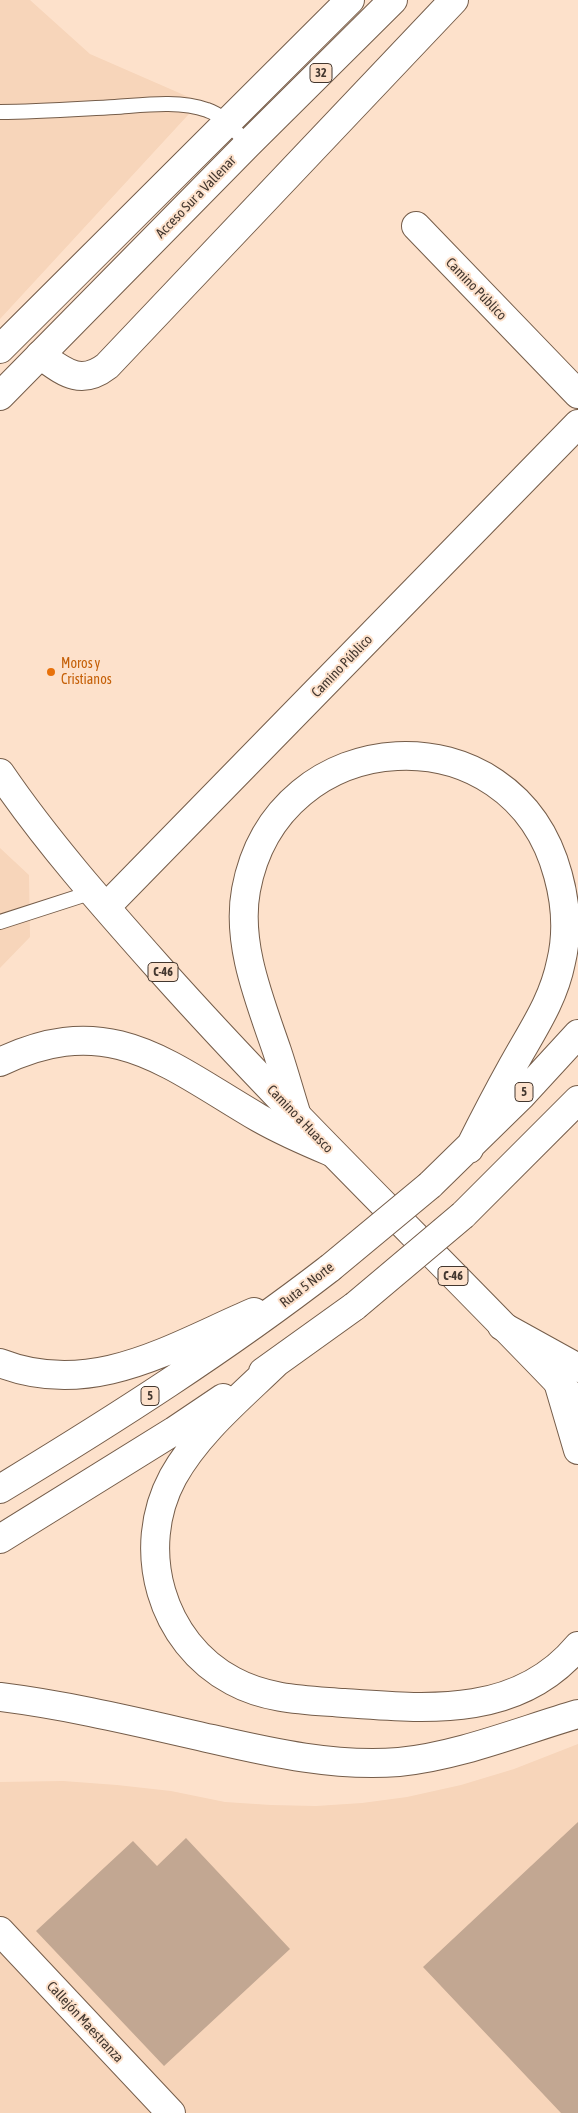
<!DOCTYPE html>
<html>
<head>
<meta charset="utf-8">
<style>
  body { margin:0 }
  canvas { display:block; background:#fde1cb }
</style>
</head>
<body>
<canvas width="578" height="2113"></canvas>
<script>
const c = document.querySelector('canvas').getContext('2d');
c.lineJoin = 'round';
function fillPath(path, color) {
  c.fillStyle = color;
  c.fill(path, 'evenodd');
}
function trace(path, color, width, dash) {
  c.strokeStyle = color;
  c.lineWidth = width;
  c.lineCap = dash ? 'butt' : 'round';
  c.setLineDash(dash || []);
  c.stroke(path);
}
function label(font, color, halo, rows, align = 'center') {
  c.font = font + ' "Asap Condensed",sans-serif';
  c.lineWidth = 4;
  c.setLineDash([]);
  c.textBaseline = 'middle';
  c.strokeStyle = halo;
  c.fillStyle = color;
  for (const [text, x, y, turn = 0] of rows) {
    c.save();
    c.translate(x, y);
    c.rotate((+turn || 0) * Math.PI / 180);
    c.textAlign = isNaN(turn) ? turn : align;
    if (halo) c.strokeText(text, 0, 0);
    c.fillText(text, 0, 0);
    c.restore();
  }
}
fillPath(new Path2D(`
  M0 0H30L90 54 200 102 0 319Z
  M0 848 29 875 30 937 0 968Z
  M578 1744V2113H0V1782L63 1781 117 1785 171 1791 225 1802 271 1805 316 1806 362 1803 407 1797 461 1785 514 1769Z`), '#f7d5ba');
fillPath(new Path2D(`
  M578 1822V2113H561L423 1967Z
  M186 1838 290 1949 164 2066 36 1931 133 1841 157 1866Z`), '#c2a792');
const lane = new Path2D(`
  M0 112C38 112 77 109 115 107 144 105 179 100 207 110 223 115 236 132 248 144
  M0 922 93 892`);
const street = new Path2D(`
  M416 226 578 394
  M40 355C63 371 80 387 107 366L454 0
  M106 907 578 424
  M0 1931 171 2113`);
const primary = new Path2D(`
  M0 349 350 0
  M0 396 248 144 393 0
  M0 773C47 842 103 905 159 968 292 1117 436 1254 574 1399`);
const highway = new Path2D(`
  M0 1062C110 1009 168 1065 259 1118 282 1131 307 1142 331 1152
  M297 1116C290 1094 284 1072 277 1051 260 1001 236 944 246 890 277 721 513 707 558 875 566 904 568 933 561 962 553 1002 531 1032 512 1067 497 1094 483 1121 469 1149
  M430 1185 521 1096 578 1034
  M463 1215 578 1100
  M502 1326 578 1368
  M277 1362C241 1397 198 1432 173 1477 134 1549 161 1643 233 1681 268 1700 307 1700 344 1703 428 1709 518 1718 578 1646
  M0 1363C92 1399 172 1347 254 1312
  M263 1372 355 1306
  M558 1382 578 1450
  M0 1489C114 1420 225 1349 330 1268
  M0 1539 174 1431 223 1398
  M0 1697C72 1706 141 1723 212 1739 273 1753 335 1767 399 1762 459 1756 520 1731 578 1714`);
trace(lane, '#755d4a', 16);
trace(street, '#755d4a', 30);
trace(primary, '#755d4a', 30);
trace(highway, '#755d4a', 30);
trace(lane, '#fff', 14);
trace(street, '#fff', 28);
trace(primary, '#fff', 28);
trace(highway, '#fff', 28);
const highwayBridge = new Path2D(`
  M330 1268 430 1185
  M355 1306 463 1215`);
trace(highwayBridge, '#755d4a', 30, []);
trace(highwayBridge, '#fff', 28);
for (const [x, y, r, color] of [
  [51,672,5,"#e8710a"]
]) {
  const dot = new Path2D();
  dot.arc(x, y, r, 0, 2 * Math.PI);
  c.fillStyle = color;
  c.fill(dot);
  trace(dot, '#fde1cb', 2);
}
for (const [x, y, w] of [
  [321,73,22],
  [163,972,30],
  [524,1092,18],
  [453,1276,30],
  [150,1396,18]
]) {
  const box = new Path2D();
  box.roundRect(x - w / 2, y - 9.5, w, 19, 4);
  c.fillStyle = '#fde1cb';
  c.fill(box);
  trace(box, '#43372f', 1);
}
label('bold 12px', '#43372f', null, [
  ["32",321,73],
  ["C-46",163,972],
  ["5",524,1092],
  ["C-46",453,1276],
  ["5",150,1396]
]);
label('14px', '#43372f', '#fde1cb', [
  ["Acceso Sur a Vallenar",196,197,-46],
  ["Camino Público",476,289,46],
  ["Camino Público",342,666,-46],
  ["Camino a Huasco",300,1119,46],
  ["Ruta 5 Norte",307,1285,-38],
  ["Callejón Maestranza",85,2022,47]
]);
label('14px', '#c56008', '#fde1cb', [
  ["Moros y",61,664],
  ["Cristianos",61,680]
], 'left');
</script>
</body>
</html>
